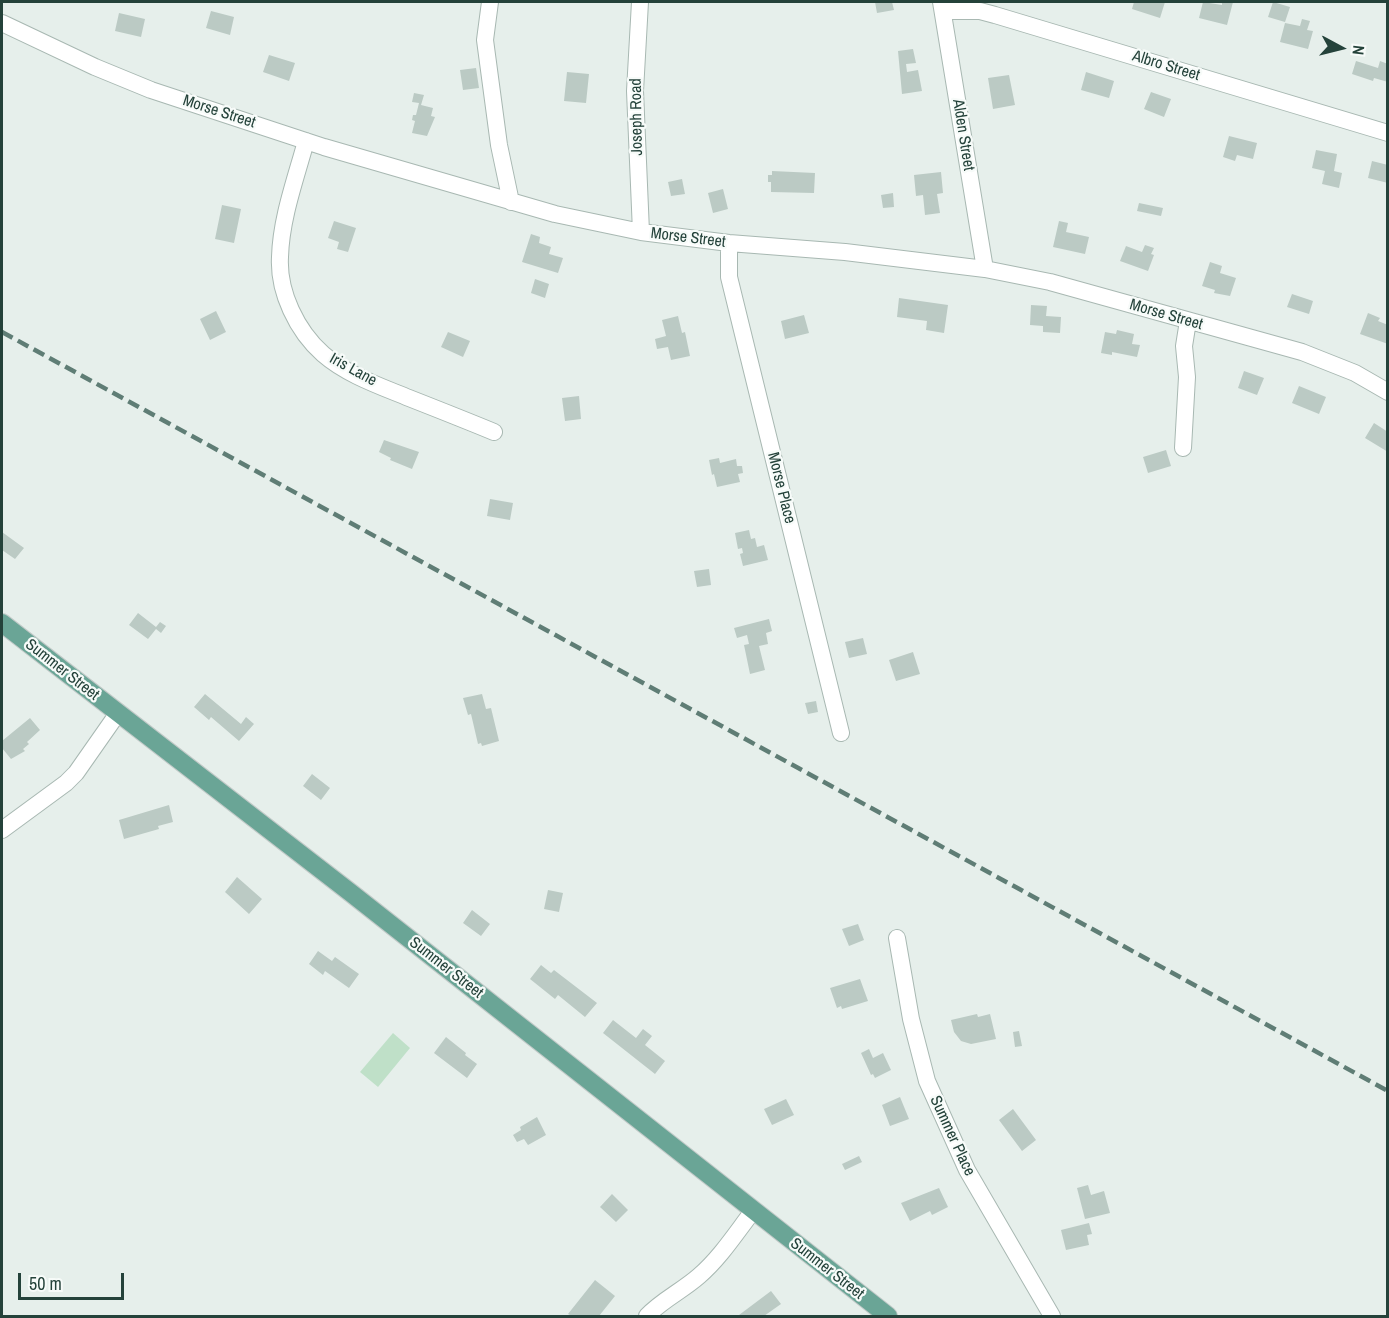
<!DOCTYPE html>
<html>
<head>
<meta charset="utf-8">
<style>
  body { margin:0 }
  #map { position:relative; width:1389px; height:1318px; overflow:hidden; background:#e6efeb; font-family:"Archivo Narrow",sans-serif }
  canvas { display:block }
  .frame { position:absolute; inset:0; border:3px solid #24423a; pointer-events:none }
  .north { position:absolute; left:1311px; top:18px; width:60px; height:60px; -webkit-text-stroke:4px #f7fbf9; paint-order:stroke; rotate:97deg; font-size:16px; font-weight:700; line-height:24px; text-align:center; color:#24423a }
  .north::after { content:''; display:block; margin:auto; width:21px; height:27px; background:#24423a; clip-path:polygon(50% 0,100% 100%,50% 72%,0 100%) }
  .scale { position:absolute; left:18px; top:1273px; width:106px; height:27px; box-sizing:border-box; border:3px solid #24423a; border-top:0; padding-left:8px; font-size:18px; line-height:21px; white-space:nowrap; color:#24423a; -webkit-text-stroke:4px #f7fbf9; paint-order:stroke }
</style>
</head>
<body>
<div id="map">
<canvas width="1389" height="1318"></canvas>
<div class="frame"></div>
<div class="north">N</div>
<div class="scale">50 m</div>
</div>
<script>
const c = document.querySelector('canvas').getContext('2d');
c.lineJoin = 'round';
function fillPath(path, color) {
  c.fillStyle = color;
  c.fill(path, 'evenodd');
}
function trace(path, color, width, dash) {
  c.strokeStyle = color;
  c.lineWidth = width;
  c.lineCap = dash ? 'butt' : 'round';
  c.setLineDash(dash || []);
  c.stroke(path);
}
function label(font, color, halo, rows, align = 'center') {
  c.font = font + ' "Archivo Narrow",sans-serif';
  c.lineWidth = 4.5;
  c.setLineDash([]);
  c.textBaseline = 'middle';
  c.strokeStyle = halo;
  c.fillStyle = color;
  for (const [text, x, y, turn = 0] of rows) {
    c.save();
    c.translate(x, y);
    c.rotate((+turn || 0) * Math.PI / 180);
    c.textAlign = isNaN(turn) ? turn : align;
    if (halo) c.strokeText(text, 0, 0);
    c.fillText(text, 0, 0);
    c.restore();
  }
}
fillPath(new Path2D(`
  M393 1033 410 1048 378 1087 360 1072Z`), '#bfe0c8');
fillPath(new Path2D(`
  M875 2H892L894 10 877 13Z
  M1134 2H1165L1160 18 1132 9Z
  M1203 2 1222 5V2H1233L1227 25 1199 18Z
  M1273 2 1290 7 1285 22 1268 17Z
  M211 11 234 17 230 35 206 28Z
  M119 13 145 19 141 37 115 31Z
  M1302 19 1310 21 1307 30 1313 31 1308 49 1280 42 1285 23 1300 26Z
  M913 49 916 63 906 64 907 72 918 70 922 91 902 94 898 51Z
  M269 55 295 63 289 81 263 72Z
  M1356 61 1378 68 1380 61 1388 64V82L1374 78 1373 81 1352 74Z
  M476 68 479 88 463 90 460 70Z
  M567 72 589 74 586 103 564 101Z
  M1086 72 1114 81 1109 98 1081 90Z
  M1009 75 1015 105 993 109 988 78Z
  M1151 92 1171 99 1164 117 1144 109Z
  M414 93 424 95 421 105 433 108 431 116 435 117 427 136 412 133 415 121 412 120 413 115H416L419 103 412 102Z
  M1229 136 1257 143 1253 159 1237 155 1235 161 1223 157Z
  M1316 150 1337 154 1334 171 1342 173 1339 188 1322 184 1325 171 1312 168Z
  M1372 161 1388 165V183L1368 178Z
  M772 171 815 173 814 193 771 192V182H768V175H772Z
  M941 172 943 193 937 194 940 213 925 215 923 195 916 196 914 175Z
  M682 179 685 194 671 196 668 182Z
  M723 189 728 209 713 213 708 193Z
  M893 193 894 207 883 208 881 195Z
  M1139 203 1163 208 1161 216 1137 211Z
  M222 205 241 209 234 243 215 239Z
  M334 221 356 228 348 252 337 249 339 242 328 238Z
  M1059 221 1068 223 1066 232 1089 237 1085 254 1053 247Z
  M531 234 540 237 539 243 551 247 549 254 563 258 558 273 522 262Z
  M1145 245 1154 248 1151 254 1154 255 1148 271 1120 261 1126 246 1142 252Z
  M1210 262 1222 266 1220 273 1236 278 1230 296 1214 293 1215 290 1202 286Z
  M535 279 549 284 545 298 531 293Z
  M1292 294 1313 301 1309 314 1287 307Z
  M899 298 948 305 944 333 926 330 927 321 897 317Z
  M1031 305 1047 306 1046 316 1061 317 1060 333 1043 332V326L1030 325Z
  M216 311 226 332 210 340 200 319Z
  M1368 313 1380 318 1378 321 1388 325V344L1360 334Z
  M804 315 809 333 785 339 781 321Z
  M678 316 682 333 685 332 690 356 671 360 668 347 657 349 655 339 666 336 662 320Z
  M1117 330 1134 334 1132 344 1140 345 1137 357 1112 352V355L1101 353 1105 332 1116 334Z
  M448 332 470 341 463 357 441 347Z
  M1244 371 1264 378 1257 395 1238 388Z
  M1299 386 1326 397 1319 414 1292 403Z
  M579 396 581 419 565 421 562 398Z
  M1374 423 1388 432V452L1365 438Z
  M384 440 419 452 412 469 390 460 391 458 379 452Z
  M1166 450 1171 466 1148 473 1143 457Z
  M719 458 720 463 736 459 737 466H742L743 473 738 474 740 482 717 487 714 474 712 475 709 460Z
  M490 499 513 503 510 520 487 516Z
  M749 530 751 539 755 538 757 547 764 545 768 560 743 566 740 554 743 553 742 548 738 549 735 533Z
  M2 532 24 548 15 559 2 550Z
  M709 569 711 585 697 587 694 571Z
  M138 613 156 627 160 622 166 626 161 633 156 629 148 639 129 625Z
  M769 619 772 631 766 633 768 644 759 646 765 670 750 674 744 645 749 644 747 635 737 638 734 628Z
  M863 638 867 654 849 658 845 642Z
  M913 652 920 674 896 681 889 660Z
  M205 694 241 724 246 717 254 724 239 741 211 717 209 720 194 707Z
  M482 694 486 709 491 708 499 741 482 746 481 743 478 744 471 714 468 715 463 698Z
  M816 701 818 712 808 714 805 703Z
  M30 718 40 730 27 742 29 744 23 749 25 751 11 759 2 748V741Z
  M312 774 330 788 321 800 303 786Z
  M169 805 173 822 158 826 159 829 124 839 119 820Z
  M237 877 262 899 249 914 225 892Z
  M548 890 563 893 559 912 544 909Z
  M472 910 490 924 481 936 463 923Z
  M858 924 864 940 849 946 842 929Z
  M318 951 332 961 335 957 359 974 349 988 325 971 323 975 309 964Z
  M541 965 551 973 554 970 597 1003 585 1017 558 995 555 999 530 979Z
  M860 979 868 1001 842 1009 841 1006 837 1008 830 988Z
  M977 1014 978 1017 990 1014 996 1039 971 1044 961 1041 954 1032 951 1020Z
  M613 1020 636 1038 643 1029 652 1036 645 1045 665 1061 655 1074 603 1033Z
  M1019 1031 1022 1046 1015 1047 1013 1032Z
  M446 1037 466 1053 465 1055 477 1064 467 1078 434 1053Z
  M869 1049 873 1058 883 1053 891 1070 875 1078 873 1074 871 1075 861 1053Z
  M900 1097 909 1119 890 1126 882 1105Z
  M786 1099 794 1115 772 1125 764 1109Z
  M1013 1109 1036 1140 1022 1151 999 1120Z
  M537 1117 546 1135 528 1145 524 1139 517 1142 513 1135 521 1130 520 1127Z
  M859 1156 862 1162 845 1170 842 1164Z
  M1088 1185 1091 1195 1104 1191 1110 1213 1085 1219 1077 1188Z
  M939 1188 948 1207 932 1215 930 1211 910 1221 901 1203Z
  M612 1194 628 1210 616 1222 600 1207Z
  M1089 1223 1092 1234 1087 1235 1089 1245 1066 1250 1061 1230Z
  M595 1280 615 1296 599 1316H572L568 1314Z
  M771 1291 781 1304 764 1316H740L739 1315Z`), '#bbcac4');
const minor = new Path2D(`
  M490 2 485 40 499 145 511 202
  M640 2 635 91 641 232
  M941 2 985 269
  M943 11H980L995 15 1388 133
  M2 23 95 67 151 90 324 147 555 214 641 232 729 243 845 252 985 269 1050 282 1302 352 1355 373 1388 392
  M306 141C296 178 281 218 280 257 278 292 297 331 323 354 347 375 380 386 409 398 437 409 465 420 494 432
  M729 243V277L841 733
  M1183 448 1187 377 1184 346 1188 321
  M2 830 66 783 76 773 118 713
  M897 938 911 1019 927 1081 967 1170 1052 1316
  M647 1316C662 1300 682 1291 699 1276 720 1258 736 1233 753 1211`);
const major = new Path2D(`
  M2 623 351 893 888 1316`);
trace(minor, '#a8b8b2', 18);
trace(major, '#c2cac8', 20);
trace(minor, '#fff', 16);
trace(major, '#6aa596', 18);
trace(new Path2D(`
  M2 332 1388 1091`), '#5f7d75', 4.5, [12, 6]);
label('16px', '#24423a', '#f7fbf9', [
  ["Albro Street",1166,66,17],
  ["Morse Street",219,112,18],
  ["Joseph Road",637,117,-91],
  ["Alden Street",963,135,81],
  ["Morse Street",688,238,7],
  ["Morse Street",1166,315,16],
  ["Iris Lane",353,370,29],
  ["Morse Place",781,488,76],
  ["Summer Street",62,670,38],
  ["Summer Street",446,968,38],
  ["Summer Place",952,1136,65],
  ["Summer Street",827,1269,38]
]);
</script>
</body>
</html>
